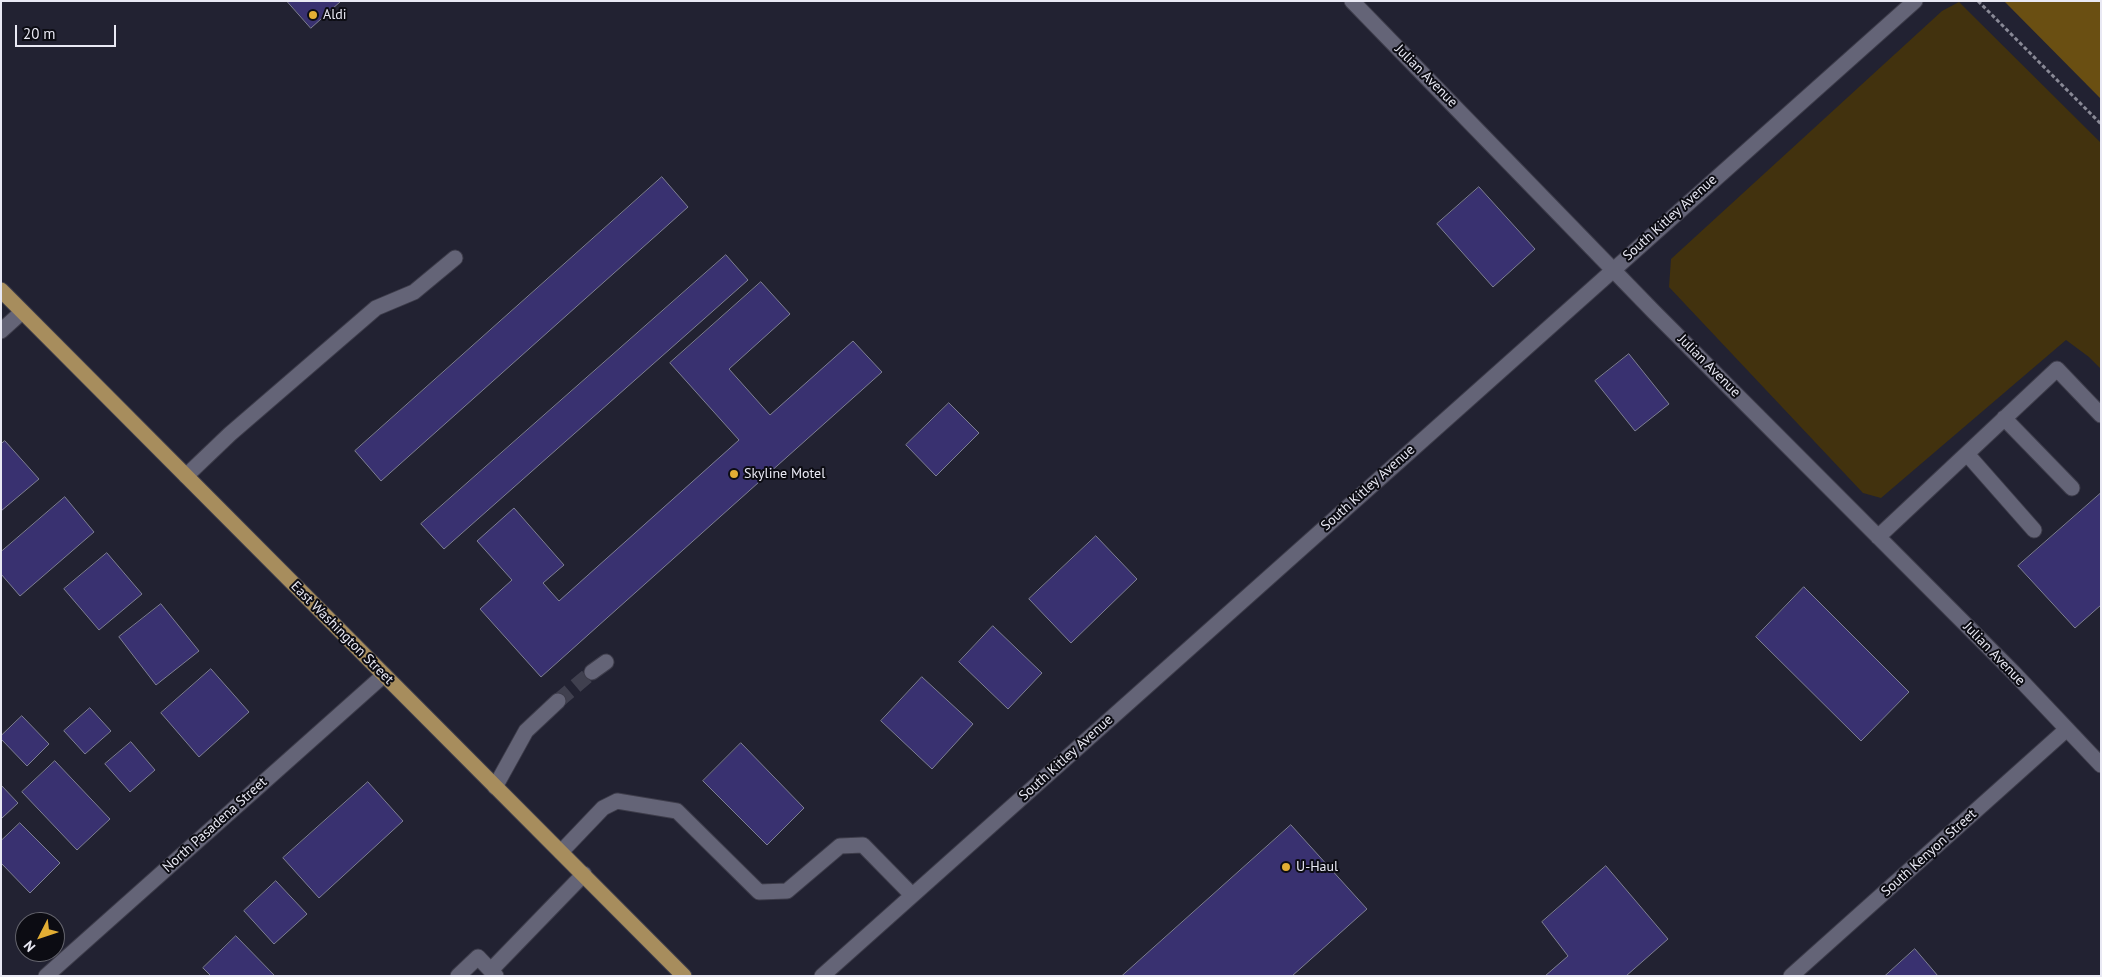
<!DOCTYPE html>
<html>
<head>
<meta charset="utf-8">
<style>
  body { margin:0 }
  #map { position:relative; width:2102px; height:977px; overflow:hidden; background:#222232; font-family:"PT Sans",sans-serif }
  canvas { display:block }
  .frame { position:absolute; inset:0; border:2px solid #e9e9f4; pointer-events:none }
  .north { position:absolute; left:15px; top:912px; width:50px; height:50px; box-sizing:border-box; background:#0c0c13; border:1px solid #64646d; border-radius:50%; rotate:229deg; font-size:14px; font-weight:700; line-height:20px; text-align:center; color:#e9e9f4 }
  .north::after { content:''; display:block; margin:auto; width:18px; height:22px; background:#e3ae34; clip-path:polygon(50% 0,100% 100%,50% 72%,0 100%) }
  .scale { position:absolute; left:15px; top:25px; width:101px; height:22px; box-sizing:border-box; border:2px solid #e9e9f4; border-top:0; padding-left:6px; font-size:15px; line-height:18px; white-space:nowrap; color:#e9e9f4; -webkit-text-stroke:4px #0c0c13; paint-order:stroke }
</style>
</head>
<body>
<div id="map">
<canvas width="2102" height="977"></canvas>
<div class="frame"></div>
<div class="north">N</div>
<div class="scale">20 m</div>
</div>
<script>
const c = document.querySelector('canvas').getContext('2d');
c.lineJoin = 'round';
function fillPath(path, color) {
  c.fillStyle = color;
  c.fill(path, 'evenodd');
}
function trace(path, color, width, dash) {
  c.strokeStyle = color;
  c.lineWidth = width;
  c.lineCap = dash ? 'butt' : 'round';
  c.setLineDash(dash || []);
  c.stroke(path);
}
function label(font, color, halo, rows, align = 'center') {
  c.font = font + ' "PT Sans",sans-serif';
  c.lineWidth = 4;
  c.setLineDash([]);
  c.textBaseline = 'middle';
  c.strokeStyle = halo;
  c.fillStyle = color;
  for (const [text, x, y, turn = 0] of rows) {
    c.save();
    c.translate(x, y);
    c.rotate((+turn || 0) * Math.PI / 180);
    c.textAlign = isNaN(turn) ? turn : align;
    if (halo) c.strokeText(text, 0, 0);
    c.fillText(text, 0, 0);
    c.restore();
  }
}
fillPath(new Path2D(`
  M1959 2 2101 143V369L2089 357 2066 340 1881 498 1863 493 1669 287 1671 259 1942 11Z`), '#42320e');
fillPath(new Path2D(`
  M2004 1H2101V99Z`), '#6a4f12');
const building = new Path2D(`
  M287 1H341L311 28Z
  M662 177 688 207 381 481 355 451Z
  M1479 187 1535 249 1493 287 1437 224Z
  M726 255 748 280 444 549 421 524Z
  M761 282 790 314 729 369 770 415 853 341 882 372 541 677 480 609 512 580 477 541 514 508 564 565 543 583 559 601 739 440 670 363Z
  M1629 354 1669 404 1635 431 1595 381Z
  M949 403 979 433 936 476 906 445Z
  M5 441 39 479 1 511V444Z
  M2101 493V605L2075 628 2018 566Z
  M65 497 94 532 20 596 1 574V552Z
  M1096 536 1137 579 1071 643 1029 599Z
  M107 553 142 594 99 630 64 589Z
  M1804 587 1909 692 1861 741 1756 637Z
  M161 604 199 651 156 685 119 637Z
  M993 626 1042 673 1008 709 959 662Z
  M211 669 249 712 199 757 161 713Z
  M922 677 973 724 932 769 881 721Z
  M90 708 111 731 85 754 64 731Z
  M22 716 49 744 27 766 1 739V736Z
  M131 742 155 770 130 792 105 764Z
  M741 743 804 808 767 845 703 781Z
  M55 761 110 819 77 850 22 792Z
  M368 782 403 821 319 898 283 858Z
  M1 785 18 803 2 818 1 817Z
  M20 823 60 863 30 893 1 863V841Z
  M1291 825 1367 909 1292 976H1122Z
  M1606 866 1668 939 1626 976H1545L1568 956 1542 922Z
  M276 881 307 914 274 944 244 911Z
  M236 936 275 976H211L203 968Z
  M1915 949 1938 976H1885Z`);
fillPath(building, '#393170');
trace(building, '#7e7f93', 1);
trace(new Path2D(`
  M558 701 592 672`), '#40404f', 15, [15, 8]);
const minor = new Path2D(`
  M1352 1 1654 312 2013 672 2101 765
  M1 331 22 312
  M2004 418 2072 488
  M1967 454 2034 530
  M186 476 230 434 376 308 414 292 455 258
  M1878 537 2057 369 2101 415
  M592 672 606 662
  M495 787 526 731 558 701
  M561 852 603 808 617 801 677 811 759 892 787 891 840 846 863 845 912 895
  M491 970 584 874
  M46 976 384 675
  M458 976 478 957 496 976
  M822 976 1915 1
  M1791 976 2067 729`);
const major = new Path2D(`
  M1 290 684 976`);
trace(minor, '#3d3c4a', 17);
trace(major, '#3d3c4a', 17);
trace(new Path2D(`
  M1978 1 2101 124`), '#898996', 3, [4, 2.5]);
trace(minor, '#646477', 15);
trace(major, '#a78d5d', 15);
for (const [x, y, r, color] of [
  [313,15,5,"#e3ae34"],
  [734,474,5,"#e3ae34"],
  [1286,867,5,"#e3ae34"]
]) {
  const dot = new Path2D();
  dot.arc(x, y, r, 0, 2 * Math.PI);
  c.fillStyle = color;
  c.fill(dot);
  trace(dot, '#0c0c13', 2);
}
label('14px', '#e9e9f4', '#0c0c13', [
  ["Aldi",323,15],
  ["Skyline Motel",744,474],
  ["U-Haul",1296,867]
], 'left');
label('14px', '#e9e9f4', '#0c0c13', [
  ["Julian Avenue",1426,76,45],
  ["South Kitley Avenue",1670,218,-42],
  ["Julian Avenue",1709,366,45],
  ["South Kitley Avenue",1368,488,-42],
  ["East Washington Street",342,633,45],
  ["Julian Avenue",1994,654,46],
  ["South Kitley Avenue",1066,758,-42],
  ["North Pasadena Street",215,825,-42],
  ["South Kenyon Street",1929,853,-42]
]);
</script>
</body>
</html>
